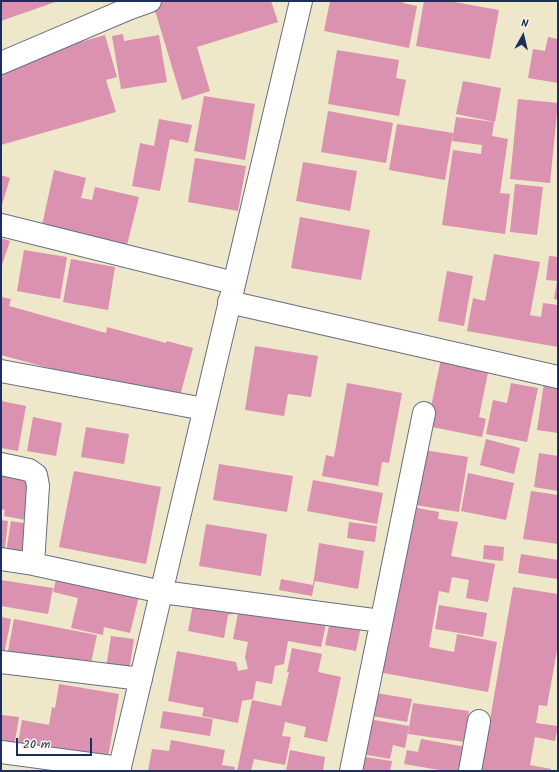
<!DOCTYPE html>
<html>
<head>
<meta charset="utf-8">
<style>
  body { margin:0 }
  #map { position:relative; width:559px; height:772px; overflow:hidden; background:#efe7c9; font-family:Kalam,sans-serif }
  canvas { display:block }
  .frame { position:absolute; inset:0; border:2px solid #1b2f5e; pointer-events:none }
  .north { position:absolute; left:503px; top:16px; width:40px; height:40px; -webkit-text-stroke:3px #fcf5e5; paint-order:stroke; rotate:8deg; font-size:11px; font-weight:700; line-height:16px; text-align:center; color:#1b2f5e }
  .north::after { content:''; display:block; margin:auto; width:14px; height:18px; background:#1b2f5e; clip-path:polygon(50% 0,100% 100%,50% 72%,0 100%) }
  .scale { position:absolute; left:16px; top:738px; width:76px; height:18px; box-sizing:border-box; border:2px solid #1b2f5e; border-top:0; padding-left:5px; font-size:12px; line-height:14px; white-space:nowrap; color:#1b2f5e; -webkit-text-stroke:3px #fcf5e5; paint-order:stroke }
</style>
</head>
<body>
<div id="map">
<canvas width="559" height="772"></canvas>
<div class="frame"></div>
<div class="north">N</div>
<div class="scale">20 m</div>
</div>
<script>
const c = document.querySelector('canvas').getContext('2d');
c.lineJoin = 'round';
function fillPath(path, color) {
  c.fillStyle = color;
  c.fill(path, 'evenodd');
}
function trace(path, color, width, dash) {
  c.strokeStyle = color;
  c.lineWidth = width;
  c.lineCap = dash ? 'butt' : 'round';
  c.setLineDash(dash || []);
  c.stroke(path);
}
fillPath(new Path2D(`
  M1 1H58L1 21Z
  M163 1H271L278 22 197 47 210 91 182 100 153 4Z
  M330 1H404L403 3 417 6 409 48 324 31Z
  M424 1H449L499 10 490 59 416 46Z
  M123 34 124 41 159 35 167 82 121 89 112 36Z
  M105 35 117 77 106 80 116 112 1 145V65Z
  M548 37 558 39V83L528 78 533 49 545 51Z
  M337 50 399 60 396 78 406 80 399 116 328 104Z
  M463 81 501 88 495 122 456 114Z
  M204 96 255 104 245 160 194 151Z
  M518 99 558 103 550 183 510 179Z
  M328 111 393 123 386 163 321 152Z
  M456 117 494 122 492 136 508 139 500 193 510 194 505 234 442 225 453 150 481 154 482 145 452 141Z
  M159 119 192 125 188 143 170 139 160 191 132 186 140 143 154 146Z
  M397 124 453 133 445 180 389 170Z
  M195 158 246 166 238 211 188 202Z
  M303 162 357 171 350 211 296 201Z
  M54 170 86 178 81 198 92 200 95 187 139 197 126 249 41 230Z
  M1 175 10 178 1 208Z
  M515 184 543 187 537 235 510 232Z
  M300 217 370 230 361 280 291 268Z
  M1 238 10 241 1 268Z
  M24 250 67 257 60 299 17 291Z
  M494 254 540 262 530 315 541 317 543 303 558 305V347L467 331 473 298 485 301Z
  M549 256 558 257V300L554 299 557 281 546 280Z
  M71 259 115 267 108 310 63 302Z
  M447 271 473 276 464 326 438 321Z
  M1 297 11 299 9 306 106 333 107 327 166 343 167 341 193 348 178 403 1 355Z
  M255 346 318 356 311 397 288 394 284 416 245 410Z
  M442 354 490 363 479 417 486 419 482 437 427 426Z
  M347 383 402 393 389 463 382 462 378 486 322 476 326 455 334 457Z
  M511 383 538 388 527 442 486 434 493 400 507 403Z
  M544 383 558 385V433L537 430Z
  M1 401 26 406 18 451 1 448Z
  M33 417 62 423 56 456 27 451Z
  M86 427 129 434 124 464 81 457Z
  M486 439 520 448 514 474 480 465Z
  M418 449 468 457 459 512 409 504Z
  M539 453 558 456V491L534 487Z
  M219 464 293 476 287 512 213 500Z
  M74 471 161 487 146 564 59 547Z
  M1 472 33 477 26 520 4 516 5 510 1 509Z
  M468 473 514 483 506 520 461 511Z
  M313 480 383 493 377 524 307 511Z
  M531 491 558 495V544L523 539Z
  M407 506 439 512 438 519 458 522 451 556 495 564 488 602 466 598 469 580 452 577 449 593 439 591 429 647 454 652 457 634 497 642 488 692 378 672Z
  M1 520 8 521 4 557H1Z
  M11 521 36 525 29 564 5 559Z
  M349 522 377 526 375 542 347 538Z
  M206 524 267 534 261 576 199 566Z
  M319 543 364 551 358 589 315 581 312 596 279 590 281 579 313 585Z
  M484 545 504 547 503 561 483 559Z
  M521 554 558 560 557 579 518 573Z
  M58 572 140 592 130 633 104 627 103 635 71 628 78 598 53 592Z
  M1 580 53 588 48 614 1 606Z
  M513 587 558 594V645L547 706 539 705 536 723 558 726 555 741 535 737 530 765 551 769V771H481Z
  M194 599 328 615 321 647 288 641 284 664 275 666 272 684 256 681 253 699 242 701 238 723 202 716 204 708 168 701 177 651 236 662 238 671 248 669 245 657 248 642 233 639 238 613 228 615 224 638 188 631Z
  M439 605 487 613 483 637 435 629Z
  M332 611 363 616 356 651 325 645Z
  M1 617 11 619 4 655 1 654Z
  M14 619 97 635 89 672 7 656Z
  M111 636 134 639 128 678 105 674Z
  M292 648 322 654 318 672 341 677 327 742 304 737 306 727 285 722 282 736 291 737 285 765 254 759 251 771H237L252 700 281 706 289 672H287Z
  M59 684 119 694 106 769 16 754 22 720 49 725 52 707 55 708Z
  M364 691 412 699 407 722 360 714Z
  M413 703 469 711 465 742 408 734Z
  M163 711 213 719 210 736 160 728Z
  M1 715 19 717 13 754 1 753Z
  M357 717 409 726 405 748 393 745 390 759 351 752Z
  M421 739 466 747 462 771H445L404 764 407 750 418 752Z
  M171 740 225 750 222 765 235 767 234 771H148L152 749 169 751Z
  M290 750 325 757 323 771H286Z
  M345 754 392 761 390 771H343Z`), '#db91b0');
const minor = new Path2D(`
  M1 63 128 9 150 1
  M1 225 234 283
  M229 302 558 377
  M1 371 204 409
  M1 464 29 470 36 475 38 486 33 564
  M1 559 33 564 162 592 381 621
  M1 662 141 679
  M1 752 120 768
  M119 771 301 1
  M351 771 424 413
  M470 771 479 721`);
trace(minor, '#656f83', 24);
trace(minor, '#fff', 22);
</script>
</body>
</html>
